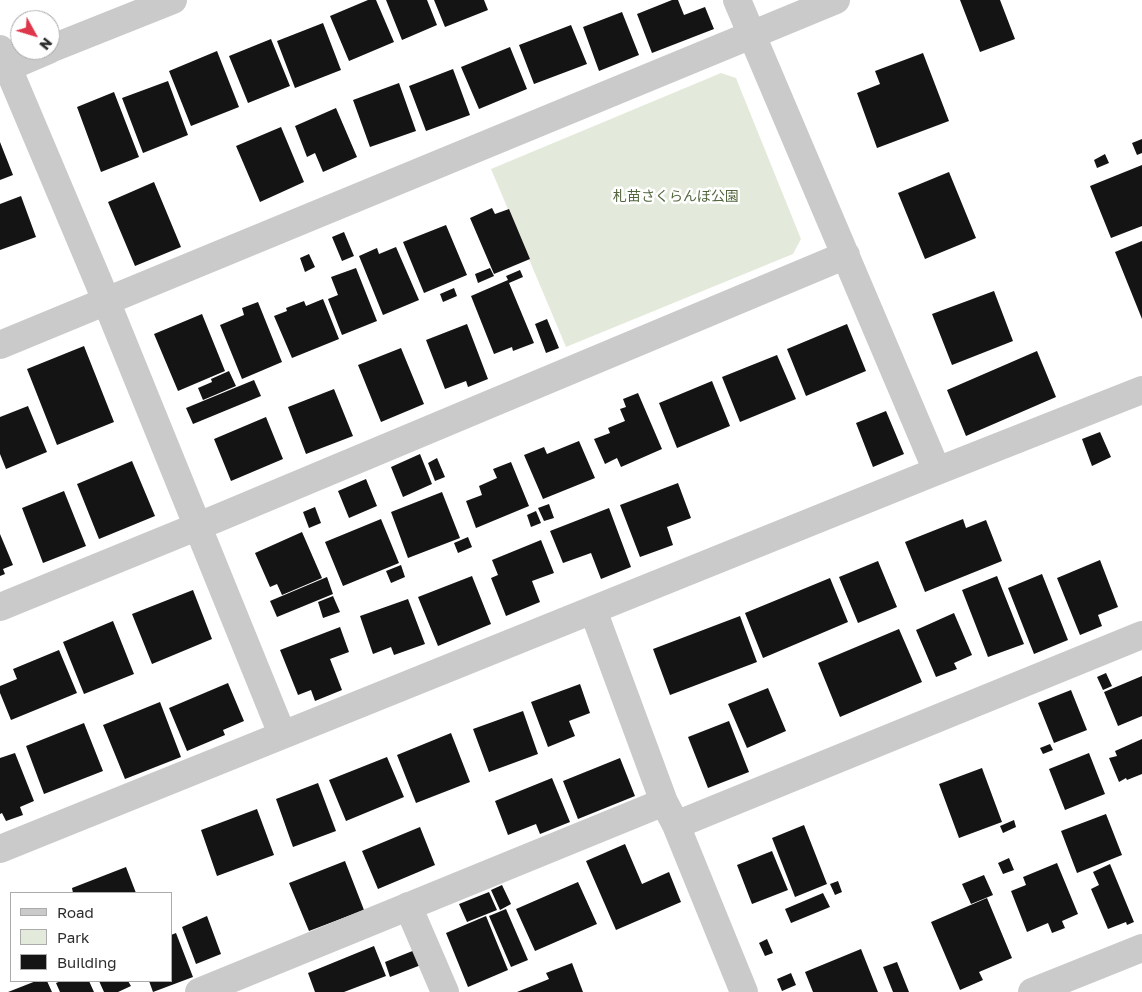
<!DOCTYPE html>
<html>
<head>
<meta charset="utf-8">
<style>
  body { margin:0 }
  #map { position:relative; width:1142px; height:992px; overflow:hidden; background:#fff; font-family:"Golos Text",sans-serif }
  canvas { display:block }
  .legend { position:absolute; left:10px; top:892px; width:162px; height:90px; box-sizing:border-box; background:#fff; border:1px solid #ababab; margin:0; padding:6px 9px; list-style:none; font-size:15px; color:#2d2d2d }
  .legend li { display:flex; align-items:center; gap:10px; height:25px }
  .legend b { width:25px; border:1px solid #ababab }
  .north { position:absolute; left:10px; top:10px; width:50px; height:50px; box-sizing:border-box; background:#fff; border:1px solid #ababab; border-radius:50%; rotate:129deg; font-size:14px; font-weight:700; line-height:20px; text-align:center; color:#2d2d2d }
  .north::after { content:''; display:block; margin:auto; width:18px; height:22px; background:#dd3749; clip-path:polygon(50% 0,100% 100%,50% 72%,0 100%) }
</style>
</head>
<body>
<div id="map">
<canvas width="1142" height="992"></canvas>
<ul class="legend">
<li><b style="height:6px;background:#cacaca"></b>Road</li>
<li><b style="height:14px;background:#e4eadb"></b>Park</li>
<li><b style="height:14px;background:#141414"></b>Building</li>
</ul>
<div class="north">N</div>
</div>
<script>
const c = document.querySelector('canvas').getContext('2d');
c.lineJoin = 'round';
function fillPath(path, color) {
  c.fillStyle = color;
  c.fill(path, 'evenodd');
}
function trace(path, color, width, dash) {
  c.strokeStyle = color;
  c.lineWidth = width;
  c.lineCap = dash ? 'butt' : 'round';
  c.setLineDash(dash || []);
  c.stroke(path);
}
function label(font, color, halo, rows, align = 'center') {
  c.font = font + ' "Golos Text","Noto Sans JP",sans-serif';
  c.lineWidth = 5;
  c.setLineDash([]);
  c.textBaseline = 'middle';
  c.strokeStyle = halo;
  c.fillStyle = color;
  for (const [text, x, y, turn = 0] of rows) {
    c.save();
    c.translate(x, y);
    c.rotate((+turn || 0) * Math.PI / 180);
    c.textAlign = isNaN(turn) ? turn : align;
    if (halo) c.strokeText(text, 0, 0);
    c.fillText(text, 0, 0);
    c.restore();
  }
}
fillPath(new Path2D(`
  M721 73 736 78 801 239 793 254 566 347 491 169Z`), '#e4eadb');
fillPath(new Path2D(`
  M368 0H376L394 42 349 61 330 16Z
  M386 0H427L437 25 402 40Z
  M434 0H484L488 10 445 27Z
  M672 0H678L684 15 705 7 714 29 652 53 637 14Z
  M960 0H1000L1015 39 980 52Z
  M622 12 639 55 599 71 583 27Z
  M323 23 341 70 295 88 277 41Z
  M571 25 587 64 534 84 519 45Z
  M271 39 290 86 248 103 229 56Z
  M510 47 527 89 479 109 461 67Z
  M217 51 239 107 191 126 169 71Z
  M923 53 949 121 877 148 857 93 880 84 875 71Z
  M453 69 470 115 426 131 409 86Z
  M168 81 188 135 143 153 122 98Z
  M399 83 416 131 370 147 353 100Z
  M114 92 139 157 101 172 77 107Z
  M336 108 357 157 323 172 315 153 307 157 295 126Z
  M281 127 304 182 260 202 236 146Z
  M1142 139V153L1137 155 1132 143Z
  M0 142 13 175 0 180Z
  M1105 154 1109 163 1097 168 1094 160Z
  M1142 165V226L1111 238 1090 186Z
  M949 172 976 238 925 259 898 193Z
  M154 182 181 247 135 266 108 202Z
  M21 196 36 237 0 250V204Z
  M492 208 495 214 509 209 530 259 494 274 470 218Z
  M446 225 467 275 424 293 403 242Z
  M344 232 354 256 342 261 332 237Z
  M1142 241V319L1115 252Z
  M396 247 419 300 383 315 359 256 377 248 379 254Z
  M309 254 315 267 305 272 300 258Z
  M356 268 377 321 342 335 328 299 338 295 331 277Z
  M490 268 494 276 478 283 475 274Z
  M520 270 523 277 509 283 534 343 513 351 512 347 494 354 471 296 508 280 506 276Z
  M454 288 457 296 443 302 440 294Z
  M994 291 1013 341 952 365 932 314Z
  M323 299 339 339 292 358 274 316 287 311 286 308 304 301 306 306Z
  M258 302 282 362 242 379 220 325 244 315 242 308Z
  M202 314 225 371 178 391 154 334Z
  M547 319 559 348 546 353 535 324Z
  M467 324 488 379 468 387 466 381 445 389 426 340Z
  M847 324 866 371 806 396 787 349Z
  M84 346 114 422 57 445 27 369Z
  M401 348 424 404 381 422 358 365Z
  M1037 351 1056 397 966 436 947 390Z
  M777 355 796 399 740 422 722 377Z
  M229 371 236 386 203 400 198 388 212 382 211 379Z
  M254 380 261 396 193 424 186 408Z
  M712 381 730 426 677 448 659 403Z
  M334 389 353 436 306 454 288 407Z
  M638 393 662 449 621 467 617 458 605 464 594 439 610 433 608 428 625 421 620 409 626 407 623 399Z
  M28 406 47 452 6 469 0 454V417Z
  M886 411 904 454 873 467 856 423Z
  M266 417 283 459 231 481 214 439Z
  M1100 432 1111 457 1092 466 1082 439Z
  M579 441 595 478 543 499 524 455 544 447 547 454Z
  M420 454 432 484 403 497 391 467Z
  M437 458 445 477 435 481 428 463Z
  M132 461 155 516 99 539 77 484Z
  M511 462 529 506 476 528 466 501 482 495 479 486 497 478 493 469Z
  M366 479 377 506 349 518 338 491Z
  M678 483 691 518 667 527 673 545 640 557 620 505Z
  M64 491 86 546 43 563 22 508Z
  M442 492 460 538 408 558 391 512Z
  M549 504 554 518 544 521 538 508Z
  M315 507 321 523 309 528 303 512Z
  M609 508 631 567 601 579 591 553 563 563 550 531Z
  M536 511 541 523 531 527 527 515Z
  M381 519 399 563 343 586 325 542Z
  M963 519 966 528 986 520 1002 561 925 592 905 542Z
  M302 532 322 578 282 595 277 584 270 587 255 553Z
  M0 534 13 565 3 569 5 574 0 576Z
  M468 537 472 547 458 553 454 543Z
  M541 540 554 573 532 581 540 602 506 616 491 578 498 575 492 560Z
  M1100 560 1118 607 1098 615 1102 626 1080 635 1057 578Z
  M878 561 897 607 858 623 839 577Z
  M401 565 405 577 391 583 386 571Z
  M1042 574 1068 640 1034 654 1008 588Z
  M472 576 491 624 438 646 418 597Z
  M997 576 1024 644 988 657 962 590Z
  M327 577 333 594 277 617 270 601Z
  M830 578 848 622 763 658 745 613Z
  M193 590 212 639 152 664 132 614Z
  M333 596 340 612 323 618 318 602Z
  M408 599 425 644 394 655 391 647 373 654 360 616Z
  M954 613 972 655 954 663 957 669 936 677 916 630Z
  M740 616 757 662 670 695 653 649Z
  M113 621 134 674 84 694 63 642Z
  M340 627 349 652 330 659 342 690 315 701 311 690 298 695 280 650Z
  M899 629 922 682 840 717 818 663Z
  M59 650 77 693 11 720 0 693V686L17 679 13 669Z
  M1106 673 1112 686 1103 690 1097 677Z
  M1142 676V716L1118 726 1104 692Z
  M228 683 244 721 223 730 225 735 187 751 169 708Z
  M580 684 590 713 569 721 575 736 548 747 531 702Z
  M768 688 786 731 747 748 728 704Z
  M1071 690 1087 730 1054 743 1038 703Z
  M160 702 181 757 125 779 103 725Z
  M523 711 538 754 489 772 473 729Z
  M729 721 749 772 708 788 688 737Z
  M84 723 103 771 44 794 26 746Z
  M451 733 470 782 416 803 397 755Z
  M1142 739V774L1127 780 1126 778 1119 782 1109 758 1117 756 1115 751Z
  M1050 744 1053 750 1043 754 1040 748Z
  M15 753 34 801 20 807 23 815 6 821 2 813 0 814V758Z
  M1089 753 1105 794 1065 810 1049 769Z
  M387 757 404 797 346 821 329 780Z
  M620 758 635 796 578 819 563 781Z
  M982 768 1002 822 959 838 939 784Z
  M552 778 570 822 540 834 536 824 508 835 495 801Z
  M318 783 336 831 293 847 276 799Z
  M257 809 274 855 217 876 201 830Z
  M1106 814 1122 855 1077 873 1061 831Z
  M1014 820 1016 827 1003 833 1000 826Z
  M804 825 827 884 795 897 772 838Z
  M420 827 435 865 378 889 362 851Z
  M625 844 642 884 669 872 681 902 616 930 586 861Z
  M772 851 788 890 752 904 737 865Z
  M1009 858 1014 870 1003 874 998 863Z
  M345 861 364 910 309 931 289 883Z
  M1057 863 1078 914 1062 921 1065 928 1052 933 1048 923 1027 932 1011 891 1026 885 1023 877Z
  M1110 864 1134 922 1127 925 1126 922 1108 929 1091 889 1099 885 1093 872Z
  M126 867 136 893H73L72 888Z
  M984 875 993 895 971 904 962 884Z
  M838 881 842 892 835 895 830 884Z
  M578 882 597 924 535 951 516 909Z
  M502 885 511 904 500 910 491 890Z
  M489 892 497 910 467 922 459 904Z
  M823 893 830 907 791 923 785 909Z
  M987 898 1012 958 979 972 983 980 960 990 931 922Z
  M506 909 528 960 511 967 489 916Z
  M207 916 221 954 196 964 182 927Z
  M486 916 508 970 468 987 446 933Z
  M176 933 193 977 153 992 149 981H171V935Z
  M767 939 773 953 765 956 759 943Z
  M374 946 386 976 344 992H315L308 973Z
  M861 949 878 992H813L805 972Z
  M415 950 421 965 390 977 385 962Z
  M897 962 909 992H893L883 967Z
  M572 963 583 992H517L549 979 546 973Z
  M791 973 796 985 782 991 777 979Z
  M36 981H47L52 992H8Z
  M61 981H89L94 992H60L56 983Z
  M99 981H128L131 986 118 992H104Z`), '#141414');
trace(new Path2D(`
  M737 0 937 471
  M0 49 98 281 282 734
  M50 49 173 0
  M0 71 49 50
  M0 345 836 0
  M0 607 218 518 846 255
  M593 610 664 802 676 825 744 992
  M676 825 1142 635
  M0 849 937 471 1142 390
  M408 906 445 992
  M199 992 664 802
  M1032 992 1142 948`), '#cacaca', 28);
label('14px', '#52663d', '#fff', [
  ["札苗さくらんぼ公園",676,197]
]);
</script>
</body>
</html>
